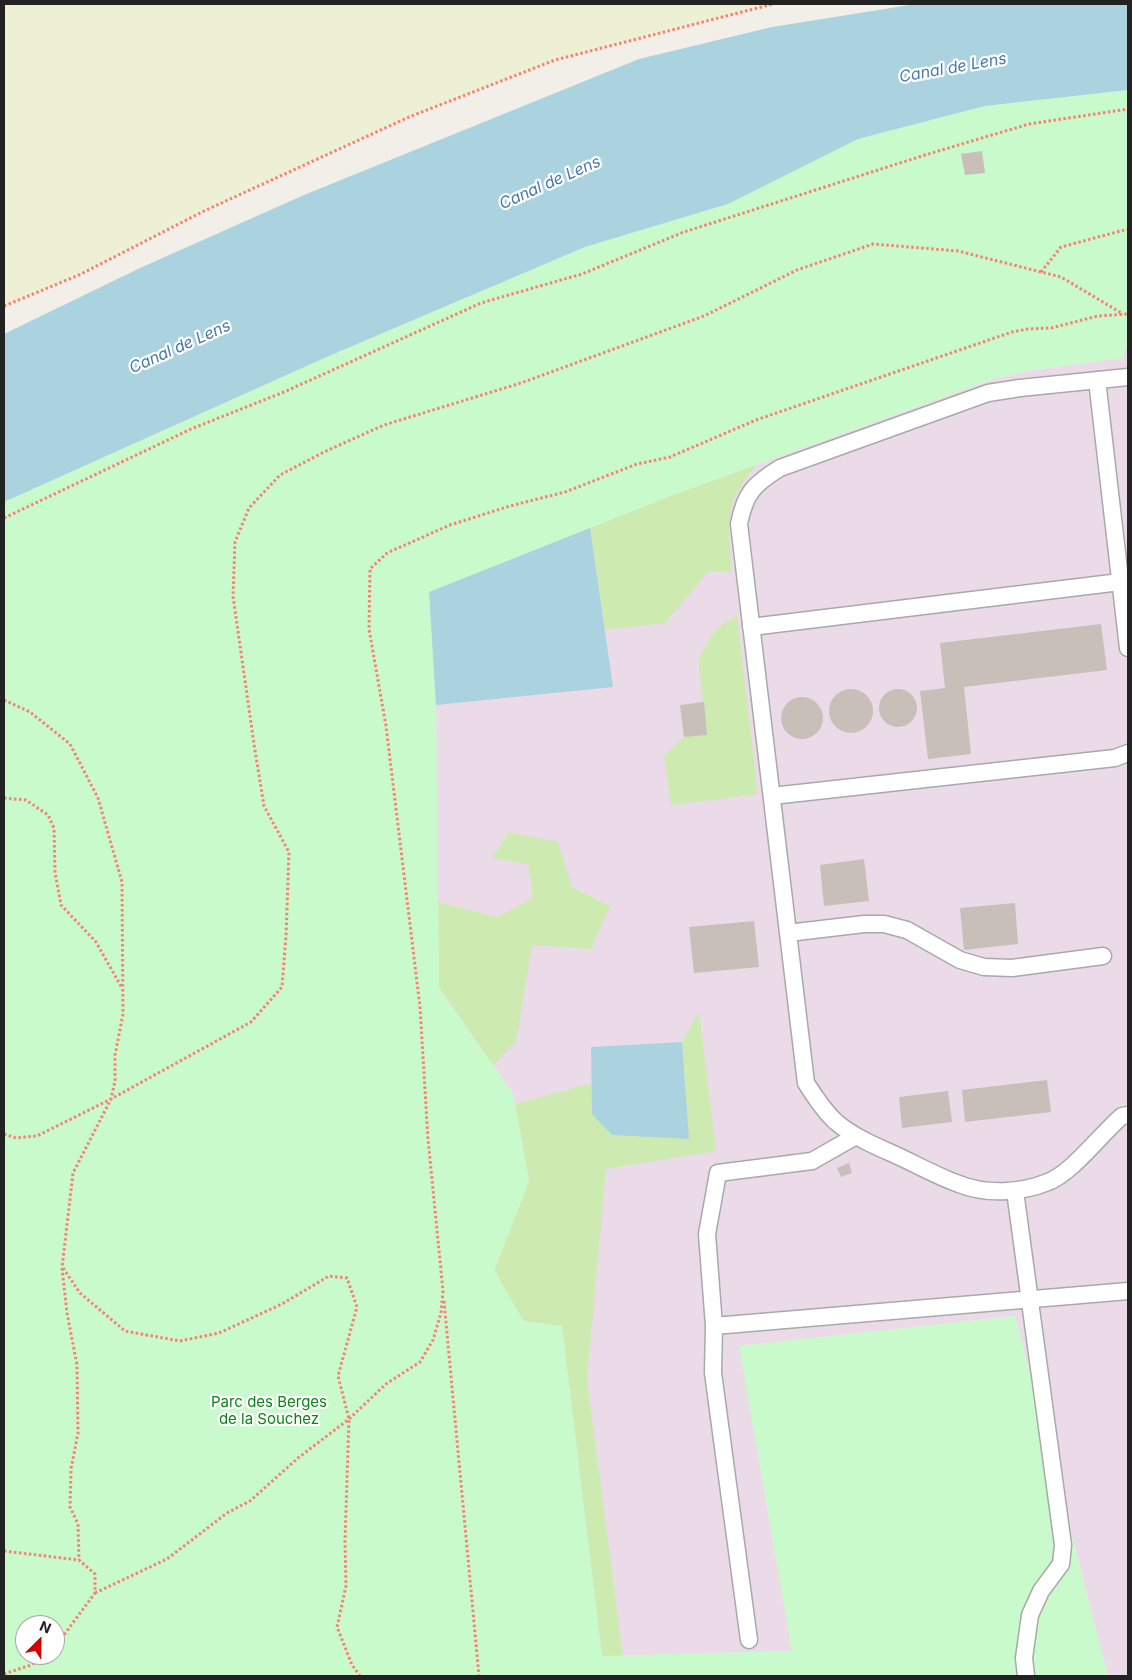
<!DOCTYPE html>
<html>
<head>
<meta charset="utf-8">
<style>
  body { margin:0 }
  #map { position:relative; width:1132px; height:1680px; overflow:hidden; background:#f2efe9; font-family:Inter,sans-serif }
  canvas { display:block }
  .frame { position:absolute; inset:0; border:5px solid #222; pointer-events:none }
  .north { position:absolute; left:15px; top:1615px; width:50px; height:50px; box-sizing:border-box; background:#fff; border:1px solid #a7a7a7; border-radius:50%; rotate:23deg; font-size:14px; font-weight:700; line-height:20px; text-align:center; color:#222 }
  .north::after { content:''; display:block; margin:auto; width:18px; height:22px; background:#d40000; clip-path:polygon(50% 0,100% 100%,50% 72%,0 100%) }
</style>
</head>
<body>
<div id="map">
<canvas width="1132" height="1680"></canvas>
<div class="frame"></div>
<div class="north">N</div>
</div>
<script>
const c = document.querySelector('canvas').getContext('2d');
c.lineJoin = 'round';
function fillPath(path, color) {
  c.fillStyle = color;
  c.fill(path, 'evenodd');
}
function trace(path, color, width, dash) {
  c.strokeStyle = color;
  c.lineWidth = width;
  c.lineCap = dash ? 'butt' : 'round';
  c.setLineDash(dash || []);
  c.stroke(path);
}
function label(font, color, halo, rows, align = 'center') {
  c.font = font + ' Inter,sans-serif';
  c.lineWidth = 4.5;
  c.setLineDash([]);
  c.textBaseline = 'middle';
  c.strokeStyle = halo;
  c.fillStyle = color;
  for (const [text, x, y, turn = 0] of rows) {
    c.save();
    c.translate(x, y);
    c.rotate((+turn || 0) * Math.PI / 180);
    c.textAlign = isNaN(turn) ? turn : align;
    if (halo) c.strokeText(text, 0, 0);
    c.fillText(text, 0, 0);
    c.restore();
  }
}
fillPath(new Path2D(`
  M1128 343V1676H1108L1015 1316 740 1346 792 1651 602 1656 529 1181 513 1094 439 988 436 705 429 592 678 493 996 378 1034 370 1122 358Z`), '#ebdbe8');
fillPath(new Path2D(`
  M4 4H773L555 60 409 117 204 211 79 275 4 306Z`), '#eef0d5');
fillPath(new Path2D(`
  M756 465C723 506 728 520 732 571L708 572 665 623 605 630 590 528 678 493Z
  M737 615 758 794 671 805 664 756 684 737 707 735 698 659 715 630Z
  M509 832 558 842 572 887 610 906 591 949 532 945 516 1042 493 1065 439 988 438 902 497 917 533 898 528 864 492 858Z
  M699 1012 716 1151 606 1169 587 1379 623 1656H602L562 1326 523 1321 494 1270 529 1181 515 1104 592 1083V1114L689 1139 682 1042Z`), '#cdebb0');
fillPath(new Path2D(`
  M1128 90V343L1122 358 1034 370 996 378 678 493 429 592 436 705 439 988 513 1094 529 1181 494 1270 523 1321 562 1326 602 1656 792 1651 739 1346 1015 1316 1108 1676H4V502L329 356 585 247 728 204 858 139 985 106ZM25 1625H55V1655H25Z`), '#c8facc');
fillPath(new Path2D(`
  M916 4H1128V90L985 106 858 139 728 204 585 247 329 356 4 502V334L140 268 304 195 639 59 772 27Z
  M590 528 613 687 436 705 429 592Z
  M682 1042 689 1139 612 1135 592 1114 591 1047Z`), '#aad3df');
fillPath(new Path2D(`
  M982 151 985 173 965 175 961 154Z
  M1101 624 1107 670 964 687 971 754 928 759 920 691 945 688 940 643Z
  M829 711a22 22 0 1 1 44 0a22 22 0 1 1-44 0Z
  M879 708a19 19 0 1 1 38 0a19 19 0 1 1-38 0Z
  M781 718a21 21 0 1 1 42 0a21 21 0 1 1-42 0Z
  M704 702 707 735 684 737 680 705Z
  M864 859 869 901 824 906 820 865Z
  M1015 903 1018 944 964 950 960 908Z
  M754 921 759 967 694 973 689 927Z
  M1047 1080 1051 1112 965 1122 962 1090Z
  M948 1091 952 1122 902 1128 899 1097Z
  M849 1163 852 1173 841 1177 837 1168Z`), '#c7bfb8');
const lane = new Path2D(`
  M1128 377 1020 388 988 393 780 468C754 484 745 493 739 524L806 1083C815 1097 824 1111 836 1122 855 1138 878 1147 900 1157 919 1166 939 1177 959 1184 986 1195 1021 1193 1048 1182 1072 1173 1101 1134 1122 1116L1128 1115
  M1097 380 1128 648
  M751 627 1120 582
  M772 796 1115 758 1128 753
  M788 933 864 924H884L907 930 960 960 984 967 1012 968 1103 956
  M1015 1191 1063 1545 1061 1564 1041 1591 1030 1615 1024 1658 1026 1676
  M714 1326 1128 1291
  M749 1640 713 1373 714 1326 707 1234 718 1173 812 1161 856 1136`);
trace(lane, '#a9a9a9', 19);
trace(new Path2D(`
  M1041 272 1061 247 1128 229
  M4 306 79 275 204 211 409 117 555 60 773 4
  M4 518 191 429 284 392 481 303 582 274 684 232 925 155 1029 124 1128 109
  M4 700 30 712 70 744 98 798 122 882 123 1014 115 1055V1081L111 1099 73 1173 62 1268 67 1313 77 1365 78 1433 71 1469 70 1507 78 1524 79 1560
  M4 798 26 800 48 815 54 828 55 872 61 905 96 942 122 988
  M4 1134 16 1138 37 1136 111 1099 251 1022 282 987 286 936 289 852 264 806 254 744 233 596 235 542 249 508 280 475 324 452 384 425 521 383 704 316 797 270 873 244 958 251 1061 277 1123 314
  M63 1268 80 1293 125 1331 180 1341 219 1333 282 1304 329 1276 347 1278 357 1307 338 1376 349 1419 345 1541 346 1586 337 1627 352 1665 360 1676
  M444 1301 479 1676
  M4 1551 79 1560 95 1574V1593L55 1647
  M95 1593 167 1559 227 1513 250 1501 298 1458 349 1419 386 1384 420 1362 433 1340 441 1313 443 1291 428 1139 420 1007 386 726 369 629 370 569 387 553 450 525 510 506 565 492 637 464 670 457 756 420 1012 332 1028 329 1051 328 1098 316 1128 314
  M4 1674 31 1665 48 1655`), '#fa8072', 3, [2.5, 2.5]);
trace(lane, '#fff', 16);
label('15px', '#0c8416', '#fff', [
  ["Parc des Berges",269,1402],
  ["de la Souchez",269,1419]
]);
label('italic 16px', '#4a7aab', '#fff', [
  ["Canal de Lens",953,68,-10],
  ["Canal de Lens",550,183,-24],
  ["Canal de Lens",180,347,-24]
]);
</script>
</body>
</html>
